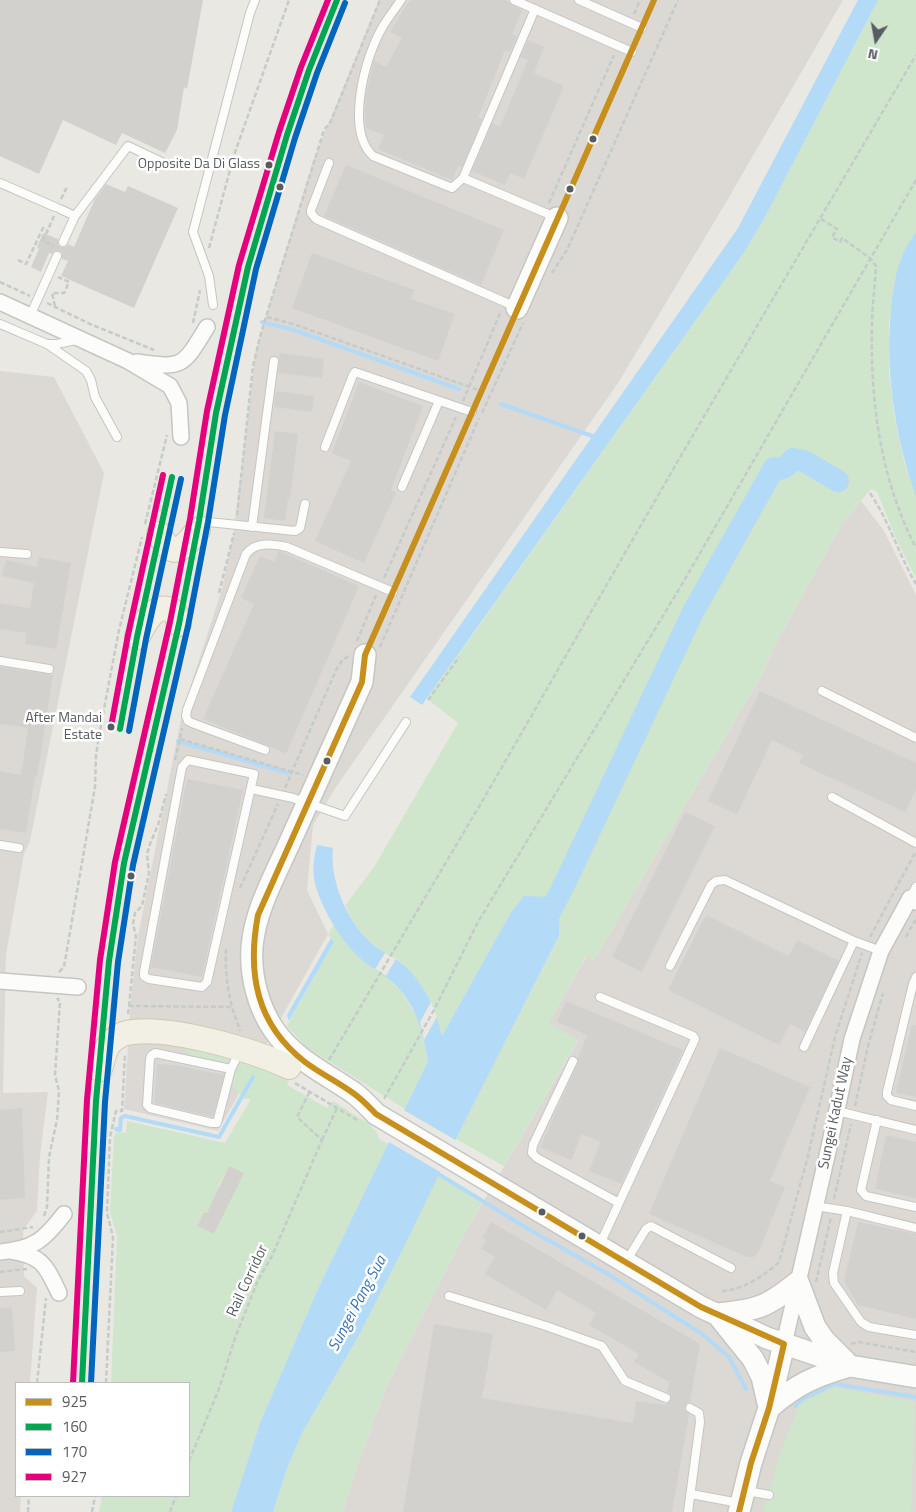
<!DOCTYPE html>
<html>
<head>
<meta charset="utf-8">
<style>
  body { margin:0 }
  #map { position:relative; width:916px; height:1512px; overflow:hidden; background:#e9e8e2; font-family:"Titillium Web",sans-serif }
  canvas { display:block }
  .legend { position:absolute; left:15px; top:1382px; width:175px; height:115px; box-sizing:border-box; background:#fff; border:1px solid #bcbec0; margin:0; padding:6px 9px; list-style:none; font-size:15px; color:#585c61 }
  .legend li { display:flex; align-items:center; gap:10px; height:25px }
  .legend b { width:25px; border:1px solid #bcbec0 }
  .north { position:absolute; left:851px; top:15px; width:50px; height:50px; -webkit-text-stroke:4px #fff; paint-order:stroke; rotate:192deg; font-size:14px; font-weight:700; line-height:20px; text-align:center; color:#585c61 }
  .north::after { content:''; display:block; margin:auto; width:18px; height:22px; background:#585c61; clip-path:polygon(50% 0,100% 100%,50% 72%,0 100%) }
</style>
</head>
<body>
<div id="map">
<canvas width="916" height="1512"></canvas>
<ul class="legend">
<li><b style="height:6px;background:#c7901d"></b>925</li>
<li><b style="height:6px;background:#00a651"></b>160</li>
<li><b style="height:6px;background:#0065bd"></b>170</li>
<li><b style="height:6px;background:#e5007d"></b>927</li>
</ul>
<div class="north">N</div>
</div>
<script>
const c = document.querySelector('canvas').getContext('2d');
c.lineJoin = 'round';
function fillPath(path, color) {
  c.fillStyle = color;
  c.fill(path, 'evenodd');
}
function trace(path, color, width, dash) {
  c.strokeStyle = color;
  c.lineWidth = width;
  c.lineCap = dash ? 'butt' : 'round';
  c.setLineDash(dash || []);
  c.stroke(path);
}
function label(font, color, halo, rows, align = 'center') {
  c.font = font + ' "Titillium Web",sans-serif';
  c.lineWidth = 5;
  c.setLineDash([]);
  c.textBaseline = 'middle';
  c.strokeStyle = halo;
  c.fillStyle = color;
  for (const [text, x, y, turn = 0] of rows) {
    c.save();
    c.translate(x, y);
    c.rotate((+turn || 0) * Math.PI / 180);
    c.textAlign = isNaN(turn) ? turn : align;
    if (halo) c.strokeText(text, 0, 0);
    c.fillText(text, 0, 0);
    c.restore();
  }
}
fillPath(new Path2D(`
  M379 0H843L728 199 618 383 336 787 313 825 307 890 328 934 218 1131 124 1109 131 999 138 936 183 709 222 589 233 536 256 350 312 164Z
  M0 371 54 377 104 473 30 841 24 854 6 955 3 1093 48 1092 40 1155 37 1211 23 1230 24 1276 37 1288 30 1383H16V1496H21L20 1512H0Z
  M861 501 883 529 916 595V1512H343L354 1475 386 1388 467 1229 578 1041 548 1023 587 956 594 960 763 673 773 649 841 525Z`), '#dcd9d5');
fillPath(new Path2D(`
  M878 0H916V232L901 258 894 285 889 324V373L894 416 905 465 916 497V578L898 543 877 492 871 489 841 525 773 649 763 673 594 960 586 956 549 1023 578 1040 504 1166 456 1139 559 937 560 908 568 886 562 882 552 897 510 914 442 1036C436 1011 425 987 407 968 398 958 385 954 375 946 362 936 353 921 345 906L374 867 458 723 427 699 745 251 765 217Z
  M334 925 353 951 363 961 386 976 401 991 420 1022 428 1061 405 1109 306 1047 287 1026 334 942 328 934Z
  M184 1041 291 1075 287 1085 327 1108 333 1101 369 1124 378 1134V1138L388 1144 316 1293 260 1423 231 1512H99L102 1496H189V1383H111L117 1236 110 1212 114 1136 117 1132 126 1133 127 1121 225 1143 251 1099H245L235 1089 224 1070 196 1064 190 1054 181 1046ZM229 1166 243 1173 233 1194 218 1187ZM204 1212 221 1220 214 1234 197 1226Z
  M439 1173 484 1199 467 1229 386 1388 354 1475 343 1512H273L288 1466 302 1433 358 1337 403 1249Z
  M834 1387 915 1402 911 1512H763L781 1451 800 1403Z`), '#cfe6cc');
fillPath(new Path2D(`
  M858 0H878L765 217 745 251 422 705 410 697 738 228Z
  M916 232V497C894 433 884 367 892 300 894 286 896 271 901 259 904 249 911 240 916 232Z
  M317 845 333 848C329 882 349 926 376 947 386 954 398 959 407 968 426 987 436 1011 442 1036L510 914 524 896 552 897 562 882 569 886 560 908 559 936 456 1139 403 1249 358 1337 302 1433 288 1466 273 1512H231L260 1423 316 1293 428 1061C423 1033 419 1014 401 991 390 977 375 971 362 960 342 943 321 908 315 883 312 870 314 857 317 845Z
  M331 938 334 942 289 1021 287 1015Z`), '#b3daf6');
fillPath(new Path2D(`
  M385 953 396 959 386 976 375 969Z
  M431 1002 437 1017 424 1040 420 1022Z
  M402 1109 457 1141 442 1173 387 1141Z`), '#e9e8e2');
trace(new Path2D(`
  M262 322 294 330 459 389
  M501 404 598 438
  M178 741 288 773
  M116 1129 120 1130 121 1118 125 1116 219 1137 253 1077
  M435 1172 530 1230 606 1273 702 1334 729 1357 746 1389
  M795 1406 803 1399 834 1384 916 1397`), '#b3daf6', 4);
trace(new Path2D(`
  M551 910 565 883 693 612 774 468C784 471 787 466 793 459L804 461 838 481`), '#b3daf6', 22);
fillPath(new Path2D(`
  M0 0H203L187 89 184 87 177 130 165 153 122 133 116 145 63 120 39 174 0 156Z
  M412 0H506L512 5 522 10 512 34 517 36 510 52 505 50 478 118 482 119 462 167 458 166 452 180 378 149 384 135 366 128 365 112 366 94 374 61 386 67 402 38 390 32 406 5Z
  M528 40 544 47 534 73 564 86 524 179 510 173 505 185 472 171 492 123 500 127 528 60 521 57Z
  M346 165 504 230 481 285 324 216Z
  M106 184 125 192 128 186 178 208 134 308 61 276 68 261 62 259V253L59 251H54L52 254 49 253 41 272 31 267 39 249 37 247 43 233 58 239V245L61 247H66L68 244 74 247 95 199Z
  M312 253 414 290 411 299 455 314 438 361 292 308Z
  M280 353 324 359 322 378 278 373Z
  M359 382 423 406 391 490 396 492 364 563 315 541 351 461 332 453Z
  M276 391 314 396 312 412 274 407Z
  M275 431 298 434 290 499 288 498 285 521 264 518Z
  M279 551 359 586 286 754 267 745 203 719 254 604 241 598 260 556 274 562Z
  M39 557 71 563 56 649 25 644 26 633 0 629V603L30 608 34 583 2 576 6 560 37 567Z
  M0 667 53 675 37 777 35 776 26 833 0 829V771L21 775 28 728 0 724Z
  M760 691 916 763V789L905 812 799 763 803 755 772 740 737 814 708 801Z
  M187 779 243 790 202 977 151 967Z
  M685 812 715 826 642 972 612 957Z
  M706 915 789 956 797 940 839 961 805 1032 790 1024 779 1045 668 990Z
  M566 1001 683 1050 621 1184 589 1171 601 1142 582 1134 571 1160 540 1147 578 1063V1058L587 1035 557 1022Z
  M912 1025 916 1026V1097L896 1093Z
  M720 1048 810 1087 770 1181 785 1187 758 1253 754 1257H747L649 1214Z
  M157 1064 176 1065 224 1075 213 1117 154 1103Z
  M22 1108 25 1198 0 1200V1110Z
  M886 1135 916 1142V1198L875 1189Z
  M229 1166 244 1173 214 1234 197 1226 204 1212 207 1213Z
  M491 1222 700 1344 690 1402 687 1403 684 1408 689 1414 672 1512H403L434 1324 493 1334 482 1398 633 1423 636 1401 665 1405 671 1400V1395L667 1392 669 1382 634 1362 639 1354 589 1325 596 1313 557 1290 546 1310 485 1274 495 1257 481 1249 486 1240 482 1238Z
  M858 1222 916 1234V1319L858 1305 844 1281Z
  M12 1307 15 1351 0 1352V1308Z`), '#d2d1cd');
const lane = new Path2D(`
  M401 0C395 9 387 19 382 28 365 57 345 130 373 156L452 188 463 178 535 9
  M514 0 632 52
  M579 0 642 28
  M329 163 311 210V213L316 219 516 307
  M463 178 555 217
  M0 183 55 207
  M60 209 75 216
  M63 242 75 216 128 146 162 162
  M213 305 209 276 193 232 250 13 255 0
  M30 316 57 256
  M0 324 47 344H57L76 340
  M47 344 86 371 91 380 95 397 117 437
  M325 447 353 375 355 372 472 412
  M402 487 439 401
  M199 521 295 531 300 528 305 504
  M252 527 274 361
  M0 552 27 554
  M0 661 49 669
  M822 691 916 738
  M265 750 192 723 188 721 186 716 187 710 246 554C256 541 274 544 287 547L393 592
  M188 760 254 774 207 982 202 987 149 979 144 976V972L182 767Z
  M252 789 293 798 345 816 406 722
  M832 797 916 843
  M0 845 19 848
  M910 898 916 887
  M670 966 711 885 716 881 725 880 854 941 881 951
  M916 977 913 984 887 1092V1096L891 1100 916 1106
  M600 997 693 1036 695 1039 600 1244
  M804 1047 854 941
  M573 1061 533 1145 532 1153 537 1158 619 1203
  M231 1069 155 1053 151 1056 150 1059 147 1105 150 1108 212 1123H217L231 1069 240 1051
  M837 1111 916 1130
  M877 1120 861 1190 866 1196 916 1207
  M815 1206 847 1211 916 1228
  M847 1211 833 1273 834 1283 861 1322 869 1327 916 1335
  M627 1260 646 1229 651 1226 731 1268
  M0 1292 20 1291
  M449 1296 546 1326 602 1346 625 1381 666 1398
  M747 1491 769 1495
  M691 1494 739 1503
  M688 1512 700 1422 699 1413 690 1408`);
const street = new Path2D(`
  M0 302 128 361 170 386 179 403 181 437
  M137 362C184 369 183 366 207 327
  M0 981 78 987
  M11 1251C43 1256 46 1266 59 1293
  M0 1252C34 1249 44 1240 64 1214
  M784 1344 829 1147 852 1039 881 951 910 898 916 902`);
const secondary = new Path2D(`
  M517 308 557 218
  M365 655 362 682C338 736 313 790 289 844 274 877 255 911 252 947 250 975 258 1007 274 1030 294 1059 325 1073 354 1093 362 1099 369 1107 376 1114L701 1307 767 1338 850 1366 916 1377
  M718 1314C758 1310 767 1307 798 1282L815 1327 824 1340 846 1362
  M720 1318 753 1359 762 1377 768 1403
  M769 1408C797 1384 815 1376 850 1366
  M739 1512 751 1463 769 1408 784 1344`);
const primary = new Path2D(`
  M159 534C174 562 184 547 198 530
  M137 637C145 625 152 605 168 609 177 611 177 617 179 624
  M100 1069C103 1060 105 1047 112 1041 118 1036 126 1032 133 1032 173 1027 253 1050 289 1067`);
trace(lane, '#c5c5c3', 10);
trace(street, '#c5c5c3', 18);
trace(secondary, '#c5c6c4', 24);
trace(primary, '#d2c8ae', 26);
trace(new Path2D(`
  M634 14 640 0
  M61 199 67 187
  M549 203 614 55
  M54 216 43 241 54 246
  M821 219 837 229 832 237 840 242 842 238 870 258 876 266C875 286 872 306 872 326 870 403 881 480 916 548
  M209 248 234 155 289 0
  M18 260 26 264 43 228 47 230
  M552 273 567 250 678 0
  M0 282 30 296
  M47 303 90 324 154 350
  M55 306 52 293H64L69 282 58 277
  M267 317 296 325 481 391
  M193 323 200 290
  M463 401 501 311
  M482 413 523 323
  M870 493C889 521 899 555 916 584
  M237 515 253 366 261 333 324 130 331 121 380 0
  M145 524 167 435
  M384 578 456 417
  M219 593 234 533
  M357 641 376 595
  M380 647 479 418
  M428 700 459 657
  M180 739 303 775
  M175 760 182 728
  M285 788 336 670 341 662 348 656
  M240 888 278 804
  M870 937 916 851
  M906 937 916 919
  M226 949C225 969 227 987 232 1007
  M59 972 64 967 95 787 96 755 100 730 119 630 142 537
  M129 1006 136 936 133 924 135 913 142 906 149 873 147 854 150 844 158 825 166 794
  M128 1014 129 1006 232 1007 240 1031
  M329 1060 487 793 679 459 916 55
  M295 1083 357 1120
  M384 1099 434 1010 478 922 681 586 916 180
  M855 1106 868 1046 883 993
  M322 1140 337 1108
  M834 1199 851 1124
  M44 1216 47 1207 49 1157 57 1120 59 1091 55 1075 60 1002 57 998
  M0 1232 33 1227
  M0 1272 27 1269
  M816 1282 831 1217
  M722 1291C743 1290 764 1276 779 1262L808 1156 835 1037 862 953
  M851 1344 858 1342 916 1352
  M37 1383 46 1298
  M106 1383 113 1237 107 1213 110 1137 116 1111H122L125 1054
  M189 1461 219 1389 235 1338 258 1280 272 1256 322 1140 297 1117 310 1091
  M28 1512 29 1496
  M92 1512 95 1496
  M170 1512 176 1496`), '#c5cbc8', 2.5, [5, 2.5]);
trace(lane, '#fcfcfb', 8);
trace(street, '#fcfcfb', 15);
trace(secondary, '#fcfcfb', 21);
trace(primary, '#f2f0e5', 24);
trace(new Path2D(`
  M654 0 365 655 362 682 258 915C247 973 256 1024 305 1062 321 1074 338 1082 353 1093 362 1099 369 1107 376 1114L701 1307 784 1344 769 1408 751 1463 739 1512`), '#c7901d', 6);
trace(new Path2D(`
  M120 729 137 637 172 477
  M82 1383 96 1101 109 961 124 863 179 624 199 521 216 413 248 267 287 135 309 70 337 0`), '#00a651', 6);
trace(new Path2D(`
  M129 731 146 639 181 479
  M91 1383 105 1102 118 962 133 865 188 626 208 522 225 415 256 269 295 138 317 73 345 3`), '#0065bd', 6);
trace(new Path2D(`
  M111 727 128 635 163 475
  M73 1383 87 1100 100 960 115 862 170 622 190 519 207 411 239 265 279 132 301 67 328 0`), '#e5007d', 6);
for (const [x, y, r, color] of [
  [593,139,4.5,"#585c61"],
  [269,165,4.5,"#585c61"],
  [280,187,4.5,"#585c61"],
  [570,189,4.5,"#585c61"],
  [111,727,4.5,"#585c61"],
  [327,761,4.5,"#585c61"],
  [131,876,4.5,"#585c61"],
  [542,1212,4.5,"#585c61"],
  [582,1236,4.5,"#585c61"]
]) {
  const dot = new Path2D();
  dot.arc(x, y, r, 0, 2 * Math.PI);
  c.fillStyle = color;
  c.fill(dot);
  trace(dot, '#fff', 2);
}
label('14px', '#585c61', '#fff', [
  ["Opposite Da Di Glass",260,165],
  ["After Mandai",102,719],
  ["Estate",102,736]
], 'right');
label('15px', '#585c61', '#fff', [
  ["Sungei Kadut Way",836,1113,-78],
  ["Rail Corridor",248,1281,-65]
]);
label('italic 16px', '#3874b3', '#fff', [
  ["Sungei Pang Sua",358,1304,-62]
]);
</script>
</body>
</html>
